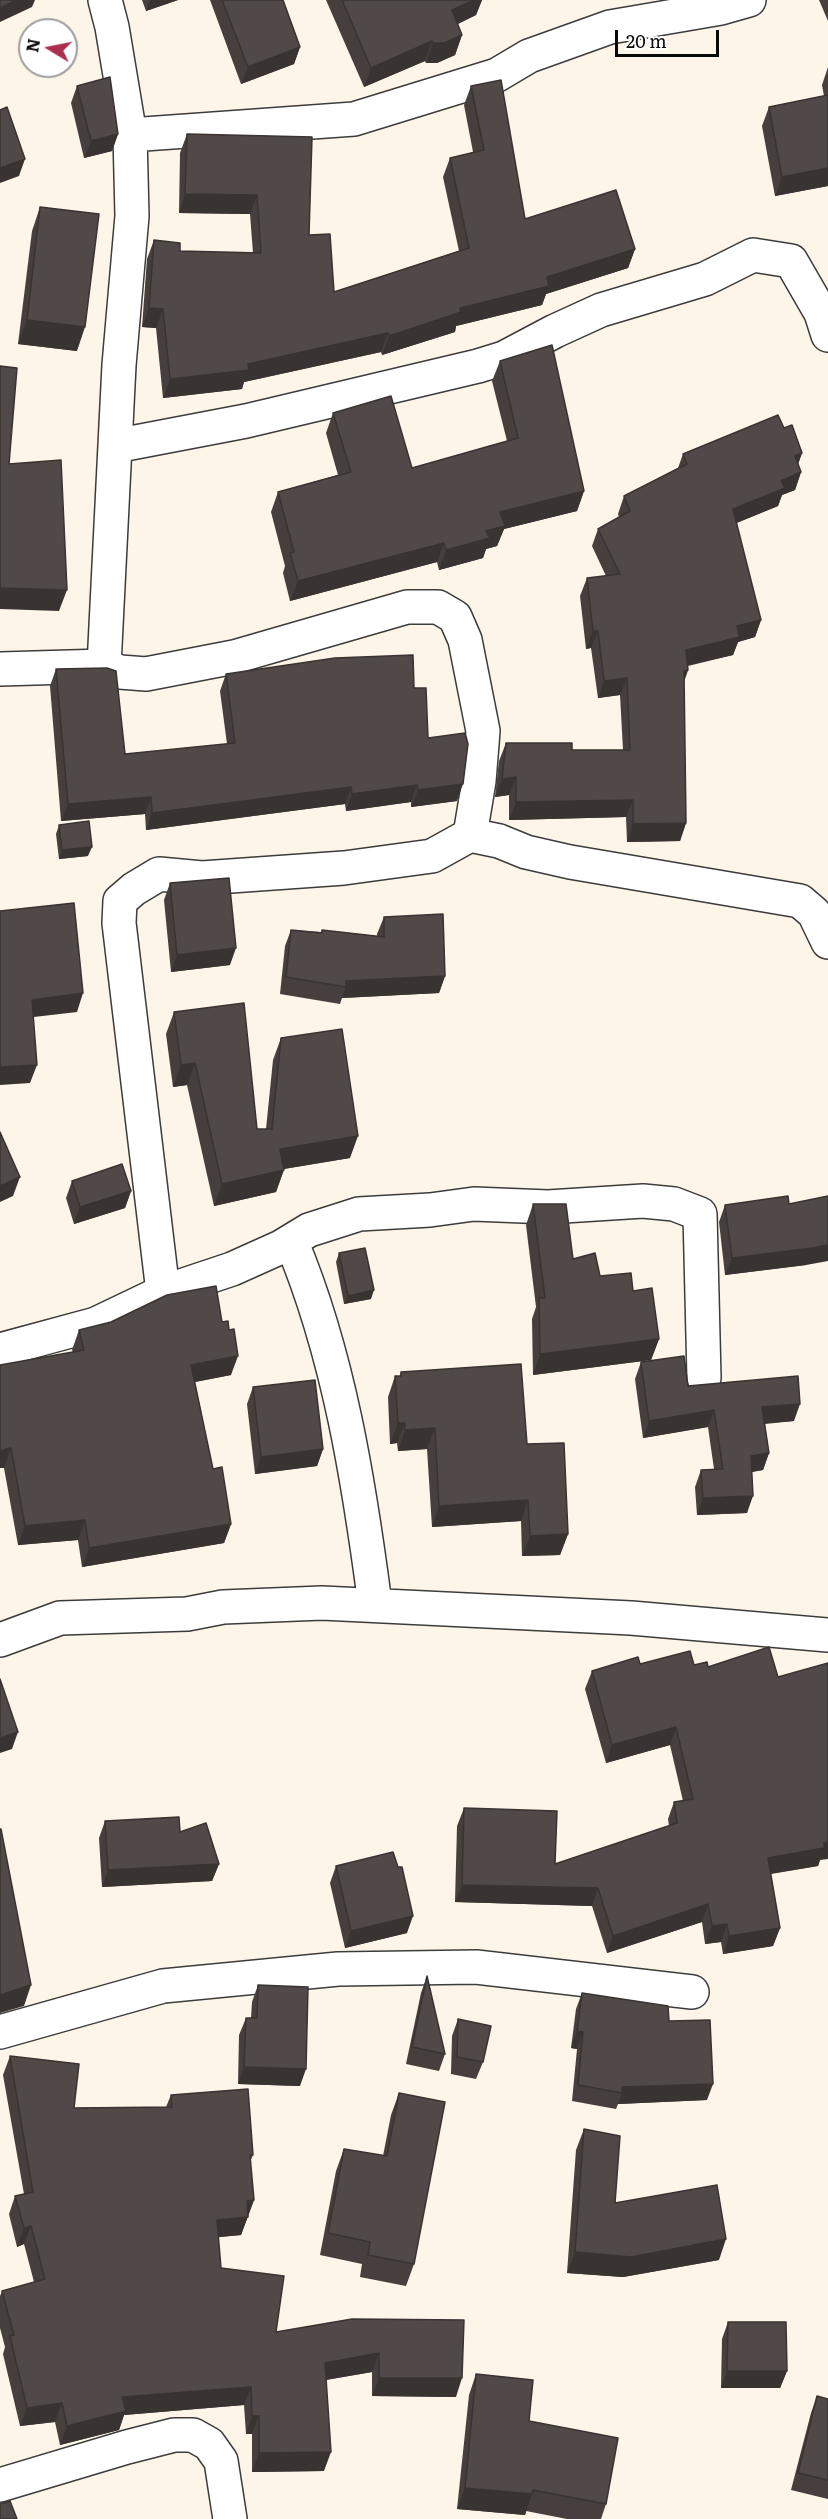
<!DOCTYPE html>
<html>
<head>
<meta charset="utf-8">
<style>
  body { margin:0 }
  #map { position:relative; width:828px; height:2519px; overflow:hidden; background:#fdf5e8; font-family:Literata,serif }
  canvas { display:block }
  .north { position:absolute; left:18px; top:18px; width:60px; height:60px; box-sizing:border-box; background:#fff; border:2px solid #9d9d9d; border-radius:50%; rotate:280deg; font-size:16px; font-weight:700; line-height:24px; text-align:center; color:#090909 }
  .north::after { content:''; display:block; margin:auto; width:21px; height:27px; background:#ac2e4e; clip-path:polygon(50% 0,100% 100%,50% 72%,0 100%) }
  .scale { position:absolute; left:615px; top:30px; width:104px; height:27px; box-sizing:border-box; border:3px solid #090909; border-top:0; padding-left:8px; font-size:18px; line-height:21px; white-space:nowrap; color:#090909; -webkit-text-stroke:4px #fff; paint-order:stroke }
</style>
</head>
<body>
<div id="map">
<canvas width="828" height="2519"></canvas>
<div class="north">N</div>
<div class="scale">20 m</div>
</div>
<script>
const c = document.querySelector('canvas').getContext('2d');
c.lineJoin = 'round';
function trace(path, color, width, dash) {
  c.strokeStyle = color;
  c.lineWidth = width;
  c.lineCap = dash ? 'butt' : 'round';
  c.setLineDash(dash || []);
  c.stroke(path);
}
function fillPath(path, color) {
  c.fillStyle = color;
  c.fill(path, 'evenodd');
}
const minor = new Path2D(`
  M130 135 354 119 497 75 529 56 610 27 721 8 749 0
  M115 446 246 421 478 366 504 358 555 331 601 310 705 279 753 255 791 261 821 313 828 335
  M104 666 119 365 132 216 130 135 112 27 105 0
  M0 669 104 666 120 672 146 674 234 657 407 607H438L455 617 465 640 483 731 479 781 470 835
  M291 1241C339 1355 359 1482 375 1604
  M163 1292 119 923 120 901 134 889 159 874 202 878 344 868 432 856 470 835 499 841 526 852 570 862 800 901 814 913 828 942
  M0 1350 96 1324 163 1292 232 1269 281 1247 309 1230 359 1214 430 1210 474 1204 548 1207 643 1201 674 1204 700 1214 704 1378
  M0 1640 60 1618 187 1614 223 1607 322 1603 631 1618 828 1635
  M0 2032 163 1986 338 1969 476 1967 692 1992
  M0 2485 127 2447 174 2435H193L209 2444 221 2461 230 2519`);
trace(minor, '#3c3c3c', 36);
trace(minor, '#fff', 33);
fillPath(new Path2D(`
  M142 0H178L146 11Z
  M210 0H283L300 47 294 64 241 84Z
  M326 0H482L476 15 458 24 462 35 455 55 437 63H426L425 61 364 87Z
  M819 0H828V21Z
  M828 67V186L775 196 762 126 769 107 824 96 822 85Z
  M77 86 118 134 112 151 84 158 71 103Z
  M471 86 525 219 635 249 628 268 546 294 542 305 456 326 455 332 382 355 381 352 244 382 242 389 163 398 156 328 142 327 147 259 154 240 180 251 253 253 250 214 179 213 180 153 187 134 309 235 334 292 459 251 443 177 450 158 473 152 464 105Z
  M40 207 77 351 18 344 32 231Z
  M500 361 584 491 577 511 504 529 497 546 486 549 483 558 439 570 437 562 290 601 283 573 285 566 271 512 278 492 338 475 326 433 333 413 412 468 507 441 492 381Z
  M784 428 802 453 798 464 801 472 795 490 782 495 778 506 736 523 761 620 755 637 738 642 733 655 688 666V670L684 681 686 823 680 841 627 842 626 817 509 820V795L495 797 499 761 506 743 572 750H623L620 695 598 698 591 648 586 649 580 596 587 578 606 576 592 546 598 529 619 517 618 514 624 496 678 468 683 454Z
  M56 669 125 754 227 744 220 691 226 674 414 688 428 738 457 801 411 807V802L346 811 345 804 146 830 145 814 61 821 50 686Z
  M59 825 88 856 59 859 56 834Z
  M170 883 230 965 171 972 164 900Z
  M384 917 445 976 439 993 342 998 340 1004 280 994 285 946 291 930 321 932 322 930 377 936V934Z
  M174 1012 257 1129H266L273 1060 281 1038 350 1158 284 1169 276 1192 214 1206 187 1085 173 1087 166 1034Z
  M72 1181 131 1191 125 1208 74 1224 66 1198Z
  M533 1204 573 1259 600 1276 659 1339 651 1360 533 1375 532 1319 536 1307 526 1225Z
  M789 1204 806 1265 725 1275 719 1222 725 1205Z
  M339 1253 371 1299 344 1304 336 1262Z
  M79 1330 231 1375 195 1382 213 1469 231 1524 224 1543 82 1567 78 1540 18 1545 4 1468 0 1365 73 1352 72 1350Z
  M641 1362 688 1386 794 1421 765 1424 769 1453 763 1470 752 1472 747 1513 697 1515 695 1487 701 1470 714 1469 708 1427 643 1438 635 1379Z
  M401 1372 527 1444 568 1534 560 1555 522 1556 521 1521 432 1527 427 1449 398 1451 397 1443 390 1444 388 1397 395 1376H400Z
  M253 1387 323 1449 317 1466 255 1474 247 1404Z
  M640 1664 694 1665 708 1667 820 1860 818 1866 771 1874 780 1928 773 1946 723 1954 721 1942 705 1944 702 1922 607 1953 592 1906 455 1902 457 1826 464 1808 555 1864 669 1826 668 1819 674 1802 683 1801 670 1745 606 1763 585 1689 592 1671Z
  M105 1821 180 1832 219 1864 212 1881 102 1887 99 1838Z
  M336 1866 407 1933 345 1948 330 1883Z
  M427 1976 445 2054 439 2071 406 2064 421 1993Z
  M258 1985 300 2086 238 2084 239 2035 246 2018H251L252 2002Z
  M582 1993 669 2021 707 2100 618 2104 616 2109 572 2101 577 2049 571 2048 576 2009Z
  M458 2019 483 2062 476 2079 451 2074 452 2036Z
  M10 2056 74 2108 166 2107 171 2095 253 2155 250 2162 254 2200 241 2235 218 2237 221 2268 276 2332 352 2319 456 2397 372 2396V2372L326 2380 324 2471 252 2472V2434H246L244 2405 124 2415 119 2430 60 2445 55 2422 20 2426 3 2354 5 2347 0 2328V2296L2 2291 34 2282 24 2244 17 2247 9 2214 15 2196 24 2194 3 2075Z
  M399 2093 414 2264 406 2286 360 2277 362 2264 320 2255 336 2171 344 2149 383 2156 391 2115Z
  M584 2129 615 2203 719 2260 623 2277 567 2273 576 2150Z
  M728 2322 787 2371 780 2388H721L722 2339Z
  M476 2374 529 2421 606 2504 601 2519H567L526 2511 525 2515 457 2509 469 2395Z
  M817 2396 828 2399V2499L791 2490 811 2413Z`), '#463f3d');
fillPath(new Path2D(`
  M16 0H35L32 7 0 22V8Z
  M150 0H178L146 11Z
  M474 0H482L476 15 445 30 452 10Z
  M462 35 455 55 437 63H426L433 43Z
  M432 41 425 61 364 87 371 68Z
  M300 47 294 64 241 84 248 67Z
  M118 134 112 151 84 158 91 141Z
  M25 159 19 176 0 183V168Z
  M828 168V186L775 196 782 177Z
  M185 194 257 195 250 214 179 213Z
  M635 249 628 268 546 294 542 305 456 326 455 332 382 355 389 336 460 308 547 277Z
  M149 308 163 309 156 328 142 327Z
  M27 320 85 327 77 351 18 344Z
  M388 333 381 352 244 382 242 389 163 398 170 379 248 364Z
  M802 453 796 470 795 456Z
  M801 472 795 490 782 495 778 506 727 527 733 509 781 481Z
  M584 491 577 511 504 529 497 546 486 549 483 558 439 570 446 550 486 531 500 512Z
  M444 543 437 562 290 601 298 581Z
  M0 588 67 590 59 611 0 609Z
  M761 620 755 637 738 642 733 655 679 667 686 650 737 626Z
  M593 631H598L591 648 586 649Z
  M688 670 682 688 684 671Z
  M627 678 620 695 598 698 604 681Z
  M516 777 509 795 495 797 502 779Z
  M463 784 457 801 411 807 418 790Z
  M417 785 411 802 346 811 352 794Z
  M351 787 345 804 146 830 152 813Z
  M151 797 145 814 61 821 68 804Z
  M633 800 626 817 509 820 516 802Z
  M686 823 680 841 627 842 633 824Z
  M92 847 88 856 59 859 62 850Z
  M236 948 230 965 171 972 177 955Z
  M445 976 439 993 342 998 346 987V981Z
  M83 993 77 1012 25 1018 32 1000Z
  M195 1063 187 1085 173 1087 181 1065Z
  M37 1065 30 1083 0 1085V1067Z
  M358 1136 350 1158 271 1171 280 1149Z
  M284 1170 276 1192 214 1206 222 1184Z
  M20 1177 13 1196 0 1202V1186Z
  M131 1191 125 1208 74 1224 80 1207Z
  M828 1245V1261L806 1265 725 1275 732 1258Z
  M374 1290 371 1299 344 1304 348 1296Z
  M659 1339 651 1360 533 1375 540 1354Z
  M238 1356 231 1375 184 1384 191 1365Z
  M800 1404 794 1421 756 1424 762 1407Z
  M714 1410 708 1427 643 1438 649 1421Z
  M398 1423H405L397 1443 390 1444Z
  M435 1428 427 1449 398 1451 405 1430Z
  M11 1448 4 1468H0V1451Z
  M323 1449 317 1466 255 1474 261 1457Z
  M769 1453 763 1470 745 1473 751 1456Z
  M753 1496 747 1513 697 1515 703 1498Z
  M528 1500 521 1521 432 1527 439 1506Z
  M85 1520 78 1540 18 1545 25 1526Z
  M231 1524 224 1543 82 1567 89 1548Z
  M568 1534 560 1555 522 1556 530 1536Z
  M676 1727 670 1745 606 1763 612 1745Z
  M18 1732 12 1749 0 1753V1738Z
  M828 1842V1859L820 1860 818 1866 762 1875 768 1858Z
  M219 1864 212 1881 102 1887 108 1870Z
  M462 1885 598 1888 592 1906 455 1902Z
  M708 1904 702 1922 607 1953 613 1936Z
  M413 1916 407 1933 345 1948 351 1931Z
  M727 1924 721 1942 705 1944 712 1926Z
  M780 1928 773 1946 723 1954 729 1936Z
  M31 1985 24 2006 0 2013V1995Z
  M577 2031 583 2032 577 2049 571 2048Z
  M244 2067 306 2069 300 2086 238 2084Z
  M713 2084 707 2100 618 2104 622 2093V2087Z
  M254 2200 241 2235 210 2238 217 2220 247 2201Z
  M31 2226 24 2244 17 2247 24 2228Z
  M726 2239 719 2260 623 2277 567 2273 575 2252Z
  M379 2353 372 2372 319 2381 325 2363Z
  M727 2371H787L780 2388H721Z
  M379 2378H462L456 2397 372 2396Z
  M251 2387 244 2405 124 2415 119 2430 60 2445 67 2426 122 2397Z
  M62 2403 55 2422 20 2426 27 2408Z
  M252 2416H259L252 2434H246Z
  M331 2452 324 2471 252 2472 259 2453Z
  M465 2488 532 2494 525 2515 457 2509Z`), '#393332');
const building = new Path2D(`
  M0 0H16L0 8Z
  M222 0H283L300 47 248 67Z
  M342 0H474L452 10 462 35 444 43H433L432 41 371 68Z
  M110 77 118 134 91 141 77 86Z
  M501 80 525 219 616 190 635 249 547 277 549 286 460 308 461 312 389 336 388 333 248 364 249 370 170 379 163 309 149 308 154 240 180 243V251L261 253 257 195 185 194 187 134 312 137 309 235 330 234 334 292 469 248 450 158 484 150 471 86Z
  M828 95V168L782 177 769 107Z
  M7 107 25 159 0 168V110Z
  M40 207 99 214 85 327 27 320Z
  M552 345 584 491 500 512 505 526 486 531 490 538 446 550 444 543 298 581 290 553 294 552 278 492 351 472 333 413 391 396 412 468 518 438 500 361Z
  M0 366 17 368 9 464 61 460 67 590 0 588Z
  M778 415 784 428 792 425 802 453 795 456 801 472 781 481 785 488 733 509 761 620 737 626 740 637 686 650 688 670 684 671 686 823 633 824V800L516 802V777L502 779 506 743H572V750H630L627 678 604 681 598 631H593L587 578 620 574 598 529 630 511 624 496 687 464 683 454Z
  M413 655 414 688H426L428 738 465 733 468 744 463 784 418 790 417 785 352 794 351 787 152 813 151 797 68 804 56 669 107 668 116 671 125 754 235 743 226 674 335 658Z
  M89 821 92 847 62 850 59 825Z
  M229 878 236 948 177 955 170 883Z
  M74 903 83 993 32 1000 37 1065 0 1067V911Z
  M443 914 445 976 346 981V987L286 977 291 930 322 933V930L384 937V917Z
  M244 1003 257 1129H272L281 1038 342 1029 358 1136 280 1149 284 1170 222 1184 195 1063 181 1065 174 1012Z
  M0 1132 20 1177 0 1186Z
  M122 1164 131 1191 80 1207 72 1181Z
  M788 1196 789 1204 828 1196V1245L812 1248 732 1258 725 1205Z
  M533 1204H566L573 1259 595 1253 600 1276 631 1273 633 1291 652 1288 659 1339 540 1354 539 1298H545Z
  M365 1248 374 1290 348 1296 339 1253Z
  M216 1286 222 1322 228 1321 229 1330 234 1329 238 1356 191 1365 213 1469 222 1467 231 1524 89 1548 85 1520 25 1526 11 1448 0 1451V1365L84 1350 79 1330 111 1322 167 1295Z
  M684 1356 688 1386 798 1376 800 1404 762 1407 769 1453 751 1456 753 1496 703 1498 701 1470 723 1469 714 1410 649 1421 641 1362Z
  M521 1364 527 1444 564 1443 568 1534 530 1536 528 1500 439 1506 435 1428 405 1430V1423H398L395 1376H401V1372Z
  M315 1380 323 1449 261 1457 253 1387Z
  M769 1647 778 1677 828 1663V1842L824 1843V1848L768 1858 780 1928 729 1936 727 1924 712 1926 708 1904 613 1936 598 1888 462 1885 464 1808 557 1811 555 1864 677 1823 674 1802 693 1799 676 1727 612 1745 592 1671 638 1657 640 1664 690 1651 694 1665 707 1662 708 1667Z
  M0 1679 18 1732 0 1738Z
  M179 1817 180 1832 206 1823 219 1864 108 1870 105 1821Z
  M0 1829H1L31 1985 0 1995Z
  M393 1852 398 1867H402L413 1916 351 1931 336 1866Z
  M427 1976 445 2054 412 2047Z
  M258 1985 308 1987 306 2069 244 2067 246 2018H257Z
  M582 1993 668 2006 669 2021 710 2020 713 2084 622 2087V2093L578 2085 583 2032 577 2031Z
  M458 2019 491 2026 483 2062 457 2057Z
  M10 2056 79 2064 74 2108 172 2107 171 2095 248 2089 253 2155H250L254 2200 247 2201 248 2217 217 2220 221 2268 284 2276 276 2332 352 2319 464 2320 462 2378H379V2353L325 2363 331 2452 259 2453V2416H252L251 2387 122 2397 126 2411 67 2426 62 2403 27 2408 10 2336 14 2335 2 2291 45 2279 31 2226 24 2228 15 2196 33 2192Z
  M399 2093 445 2102 414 2264 368 2255 370 2242 328 2233 344 2149 387 2156Z
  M584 2129 620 2136 615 2203 717 2185 726 2239 631 2257 575 2252Z
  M728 2322H786L787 2371H727Z
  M476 2374 533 2380 529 2421 618 2438 606 2504 533 2490 532 2494 465 2488Z
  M817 2396 828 2399V2480L798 2473Z
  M10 2501 17 2519H0V2504Z`);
fillPath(building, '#514947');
trace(building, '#393332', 1.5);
</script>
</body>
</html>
